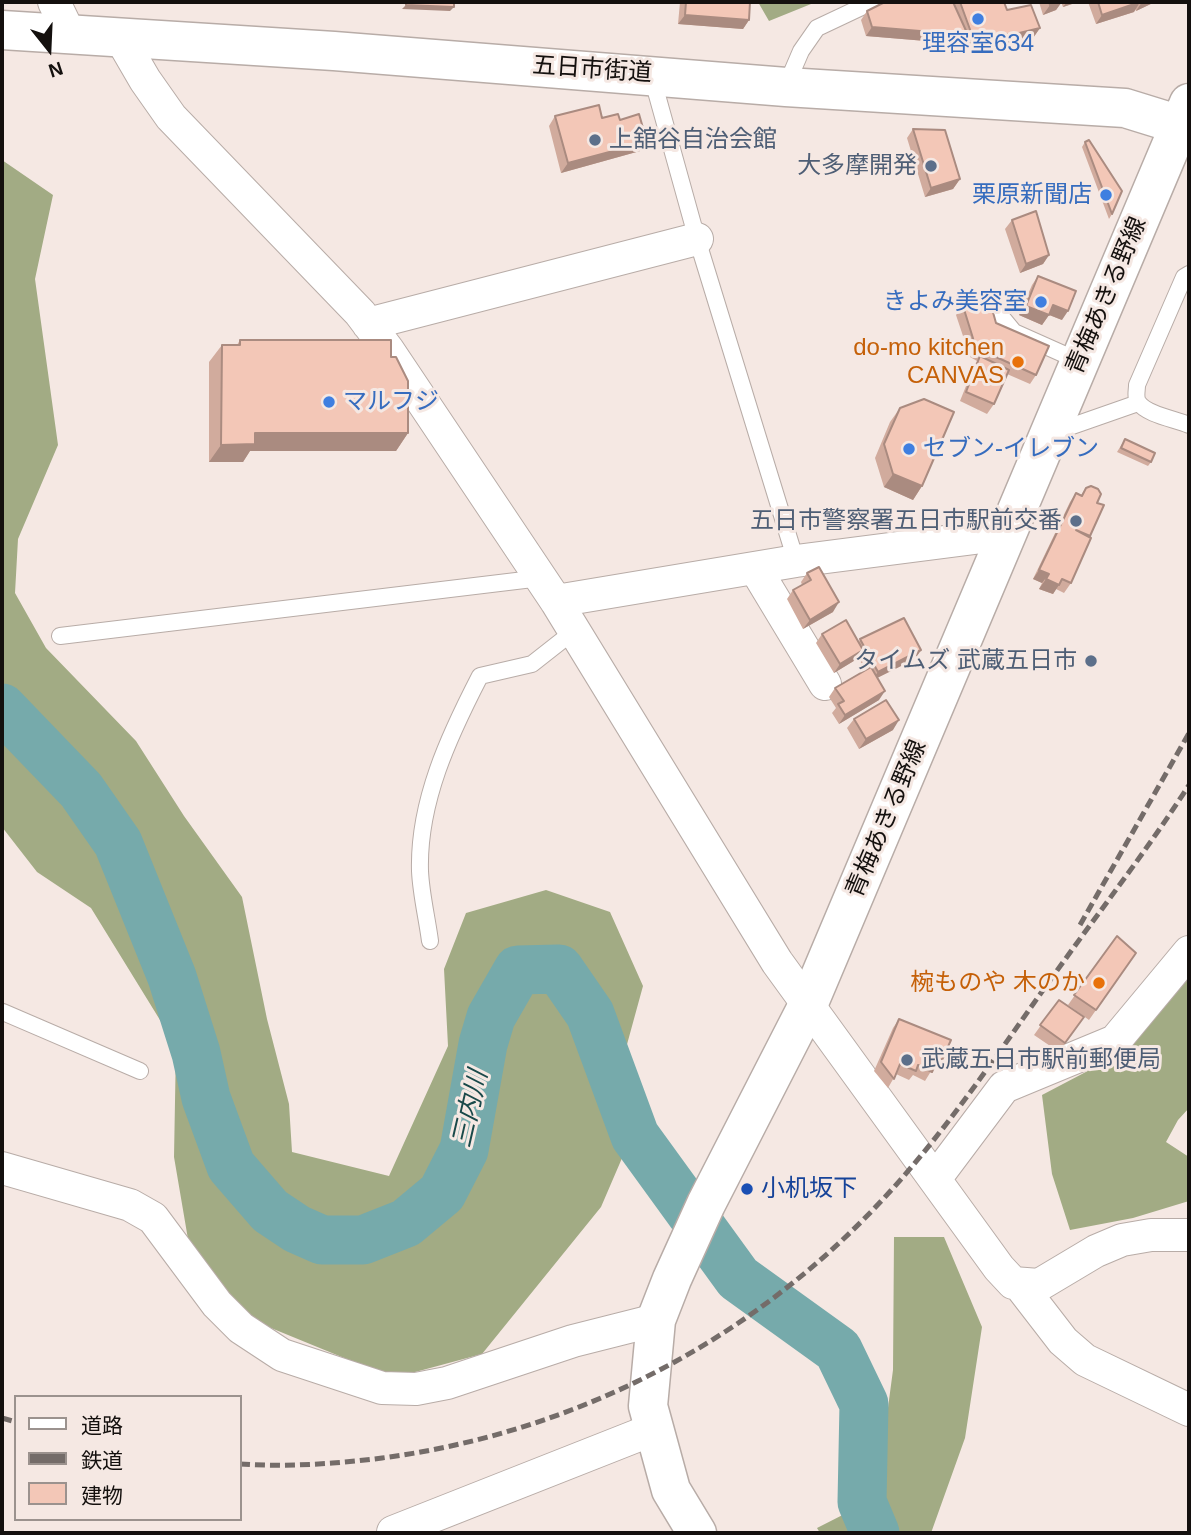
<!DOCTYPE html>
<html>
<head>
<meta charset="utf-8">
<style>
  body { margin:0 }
  #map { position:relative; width:1191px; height:1535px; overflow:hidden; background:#f5e8e3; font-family:Helvetica,"Noto Sans JP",sans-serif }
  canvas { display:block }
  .frame { position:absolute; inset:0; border:4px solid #14100e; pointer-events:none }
  .legend { position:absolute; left:14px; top:1395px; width:228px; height:126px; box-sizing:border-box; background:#f5e8e3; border:2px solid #9b928e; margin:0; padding:9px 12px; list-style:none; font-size:21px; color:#14100e }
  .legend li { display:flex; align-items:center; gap:14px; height:35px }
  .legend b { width:35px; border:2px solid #9b928e }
  .north { position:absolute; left:14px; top:14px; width:70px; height:70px; -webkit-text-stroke:5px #f5e8e3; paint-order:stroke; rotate:162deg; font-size:19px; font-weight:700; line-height:28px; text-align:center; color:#14100e }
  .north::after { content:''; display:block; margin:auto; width:24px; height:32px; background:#14100e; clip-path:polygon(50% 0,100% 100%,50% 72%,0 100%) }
</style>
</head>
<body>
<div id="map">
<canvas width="1191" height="1535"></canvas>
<div class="frame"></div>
<ul class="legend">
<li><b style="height:9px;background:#fff"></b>道路</li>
<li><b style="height:9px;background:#746c69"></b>鉄道</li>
<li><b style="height:19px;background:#f3c7b7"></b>建物</li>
</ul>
<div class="north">N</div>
</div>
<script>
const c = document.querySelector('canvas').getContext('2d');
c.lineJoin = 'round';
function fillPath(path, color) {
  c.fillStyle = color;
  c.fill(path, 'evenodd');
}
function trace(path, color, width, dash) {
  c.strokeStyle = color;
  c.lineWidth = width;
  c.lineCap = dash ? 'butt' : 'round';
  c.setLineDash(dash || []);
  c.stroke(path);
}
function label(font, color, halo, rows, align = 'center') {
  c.font = font + ' Helvetica,"Noto Sans JP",sans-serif';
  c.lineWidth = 6;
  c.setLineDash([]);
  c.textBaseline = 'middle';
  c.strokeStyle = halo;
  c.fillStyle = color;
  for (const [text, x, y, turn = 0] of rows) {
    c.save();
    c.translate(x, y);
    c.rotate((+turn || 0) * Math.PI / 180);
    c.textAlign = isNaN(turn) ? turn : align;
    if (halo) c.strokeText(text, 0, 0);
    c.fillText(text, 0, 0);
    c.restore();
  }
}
fillPath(new Path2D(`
  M758 2H816L769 21Z
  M2 160 53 195 35 279 58 445 18 539 15 593 46 648 136 741 184 816 242 897 267 1019 289 1104 292 1152 389 1176 448 1046 444 969 466 913 546 890 610 912 643 986 623 1059 647 1100 601 1207 482 1354 393 1378 249 1319 189 1245 174 1157 176 1046 91 908 37 872 2 827Z
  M1189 963V1108L1178 1120 1166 1142 1189 1157V1201L1133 1218 1070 1230 1052 1174 1042 1095 1122 1053Z
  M894 1237H944L982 1327 965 1438 931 1533H820L817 1528 876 1498 893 1370Z`), '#a2ab84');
trace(new Path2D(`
  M2 708 81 790 118 843 172 977 196 1053 206 1098 231 1166 270 1211 297 1229 322 1240H363L406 1223 442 1193 464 1150 483 1044 491 1017 518 970 559 969 590 1014 635 1136 738 1278 838 1350 864 1404 862 1502 875 1533`), '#76aaab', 49);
const service = new Path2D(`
  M652 77 697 239 796 561
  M786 86 801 51 817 28 872 2
  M1189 274 1184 277 1137 385C1137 391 1135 397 1138 402 1147 415 1175 419 1189 425
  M986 298 1014 332 1079 361
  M1055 432 1138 403
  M60 636 541 578
  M430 941C427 918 421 894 420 871 418 802 449 736 480 676L532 664 574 631
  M2 1013 3 1012 140 1071`);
const minor = new Path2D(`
  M54 2 69 33
  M120 37 145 80 171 117 360 313 388 350 556 601 777 962 999 1268 1013 1283 1039 1285 1096 1251 1122 1240 1151 1235H1189
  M368 324 697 239
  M755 568 825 684
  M556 601 796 561 1006 534
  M2 1168 130 1205 153 1218 217 1304 241 1328 282 1355 382 1388 416 1389 447 1383 573 1341 656 1320
  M935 1179 1004 1087 1115 1041 1189 952
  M1019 1284 1063 1341 1085 1360 1189 1410
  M393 1532 654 1429`);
const primary = new Path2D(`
  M2 30 334 51 786 87 1125 108 1180 125
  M697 1533 671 1490 648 1406 656 1320 672 1279 706 1204 808 1005 1189 103`);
trace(service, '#b8aca7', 18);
trace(minor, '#b8aca7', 34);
trace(primary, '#b8aca7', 41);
trace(service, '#fff', 16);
trace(minor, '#fff', 32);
trace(primary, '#fff', 38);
trace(new Path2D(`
  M1080 925 1189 733
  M2 1418 16 1422
  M240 1464C287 1467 335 1464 382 1458 564 1434 732 1351 862 1221 937 1146 995 1057 1056 972 1101 909 1148 849 1189 785`), '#746c69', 5, [10, 5]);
fillPath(new Path2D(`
  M680 2H750L749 20 743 29 678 24Z
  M885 2H1004L1007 10 1040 28 1033 38 1009 43 966 44 964 40 962 44 866 36 861 20 867 11Z
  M1039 2H1078L1063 7 1061 2 1056 10 1043 15Z
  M1088 2H1155L1136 11 1135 9 1134 12 1096 24Z
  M555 116 602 118 647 142 640 151 561 173 549 126Z
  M913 129 960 179 953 189 925 197 907 138Z
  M1085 142 1112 214 1109 219 1082 147Z
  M1012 220 1049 255 1043 264 1020 273 1005 229Z
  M1038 276 1062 320 1049 315 1042 325 1019 315 1032 285Z
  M963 306 996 323 1036 375 1030 384 1007 374 994 404 987 414 960 401 974 366 977 361 970 357 956 315Z
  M240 340 391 357 408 433 396 451H250L243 462H209V362L222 345H237Z
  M900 408 922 486 913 500 884 487 875 458 890 422Z
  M1125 439 1151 462 1148 466 1117 452Z
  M1086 488 1097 503 1089 537 1071 583 1064 593 1056 589 1053 594 1039 589 1042 583 1033 579 1070 502 1076 493 1081 495Z
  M807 573 833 612 803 629 787 599 793 590 802 585 801 582Z
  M822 634 859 642 860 639 921 650 915 659 877 678 879 700 839 724 832 713 836 708 829 697 835 688 865 670 858 657 857 659 834 673 816 643Z
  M854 719 893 730 859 749 847 728Z
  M1117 936 1136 953 1089 1020 1068 1005Z
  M1059 1000 1084 1017 1059 1052 1034 1035Z
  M899 1019 936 1069 933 1068 925 1081 913 1075 909 1080 896 1074 888 1088 874 1071 893 1028Z`), '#d1ab9d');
fillPath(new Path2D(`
  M1060 2H1062L1056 10 1043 15 1050 5Z
  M1067 2H1078L1063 7Z
  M1140 2 1134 12 1096 24 1102 15Z
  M1142 2H1155L1136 11Z
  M406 5 454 7 450 11 402 9Z
  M685 15 749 20 743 29 678 24Z
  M872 27 968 35 962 44 866 36Z
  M1040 28 1033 38 1009 43 966 44 972 35Z
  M647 142 640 151 561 173 568 163Z
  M960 179 953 189 925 197 931 188Z
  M1049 255 1043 264 1020 273 1026 264Z
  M1053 305 1068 311 1062 320 1047 314Z
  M1026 306 1049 315 1042 325 1019 315Z
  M255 433H408L396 451H250L243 462H209L221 445Z
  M893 474 922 486 913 500 884 487Z
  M1039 570 1049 574 1042 583 1033 579Z
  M1046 579 1059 585 1053 594 1039 589Z
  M839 602 833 612 803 629 810 620Z
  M863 650 857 659 834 673 840 664Z
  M921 650 915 659 871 681 878 672Z
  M885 691 879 700 839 724 845 715Z
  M899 720 893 730 859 749 866 739Z
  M938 1058 942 1060 936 1069 931 1067Z`), '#aa8b80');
const building = new Path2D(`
  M406 2H454V7L406 5Z
  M686 2H750L749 20 685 15Z
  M885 2H953L968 35 872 27 867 11Z
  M960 2H1004L1007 10 1031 5 1040 28 1015 34 972 35Z
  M1049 2H1060L1050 5Z
  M1098 2H1140L1102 15Z
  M599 105 602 118 618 114 620 120 639 114 647 142 568 163 555 116Z
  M913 129 945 130 960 179 931 188Z
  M1089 140 1122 191 1112 214 1085 142Z
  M1036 211 1049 255 1026 264 1012 220Z
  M1038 276 1076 291 1068 311 1053 305 1049 315 1026 306Z
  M989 298 996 323 1049 346 1036 375 976 348 963 306Z
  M240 340H391V357H396L408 381V433H255V444L221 445 222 345H240Z
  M980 356 1009 370 994 404 966 392Z
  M924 399 954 412 922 486 893 474 884 444 900 408Z
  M1125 439 1155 453 1151 462 1121 448Z
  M1091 486 1098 489 1101 494 1097 503 1104 505 1090 536 1076 530 1091 538 1071 583 1062 579 1059 585 1046 579 1049 574 1039 570 1076 493 1082 496 1086 488Z
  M819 567 839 602 810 620 793 590 811 580 807 573Z
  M904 618 921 650 878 672 860 639Z
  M846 620 863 650 840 664 822 634Z
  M871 667 885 691 845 715 838 704 844 701 835 688Z
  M886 700 899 720 866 739 854 719Z
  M1117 936 1136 953 1096 1010 1074 995Z
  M1059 1000 1084 1017 1065 1043 1040 1025Z
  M899 1019 951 1040 942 1060 938 1058 932 1072 918 1065 916 1071 900 1064 894 1079 881 1062Z`);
fillPath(building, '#f3c7b7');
trace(building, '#aa8b80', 2);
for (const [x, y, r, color] of [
  [978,19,7,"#3f7fe0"],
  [595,140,7,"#5c6f8a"],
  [931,166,7,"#5c6f8a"],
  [1106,195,7,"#3f7fe0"],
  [1041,302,7,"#3f7fe0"],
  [1018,362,7,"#e8710a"],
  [329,402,7,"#3f7fe0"],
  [909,449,7,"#3f7fe0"],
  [1076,521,7,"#5c6f8a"],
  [1091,661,7,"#5c6f8a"],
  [1099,983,7,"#e8710a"],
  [907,1060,7,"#5c6f8a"],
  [747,1189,7,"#1a4fb4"]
]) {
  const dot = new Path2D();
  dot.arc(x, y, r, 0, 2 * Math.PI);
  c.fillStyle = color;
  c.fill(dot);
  trace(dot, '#f5e8e3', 2.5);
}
label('24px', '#366cbe', '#f5e8e3', [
  ["理容室634",978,44,"center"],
  ["栗原新聞店",1092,195],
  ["きよみ美容室",1027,302],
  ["マルフジ",343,402,"left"],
  ["セブン-イレブン",923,449,"left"]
], 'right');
label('24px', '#14100e', '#f5e8e3', [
  ["五日市街道",592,70,4],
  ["青梅あきる野線",1107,296,-67],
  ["青梅あきる野線",887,819,-67]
]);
label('24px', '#4e5e75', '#f5e8e3', [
  ["上舘谷自治会館",609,140,"left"],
  ["大多摩開発",917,166],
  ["五日市警察署五日市駅前交番",1062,521],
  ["タイムズ 武蔵五日市",1077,661],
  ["武蔵五日市駅前郵便局",921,1060,"left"]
], 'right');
label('24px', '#c56008', '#f5e8e3', [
  ["do-mo kitchen",1004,348],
  ["CANVAS",1004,376],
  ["椀ものや 木のか",1085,983]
], 'right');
label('24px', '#164399', '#f5e8e3', [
  ["小机坂下",761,1189]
], 'left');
label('italic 26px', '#19494a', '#f5e8e3', [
  ["三内川",471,1109,-77]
]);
</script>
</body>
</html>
